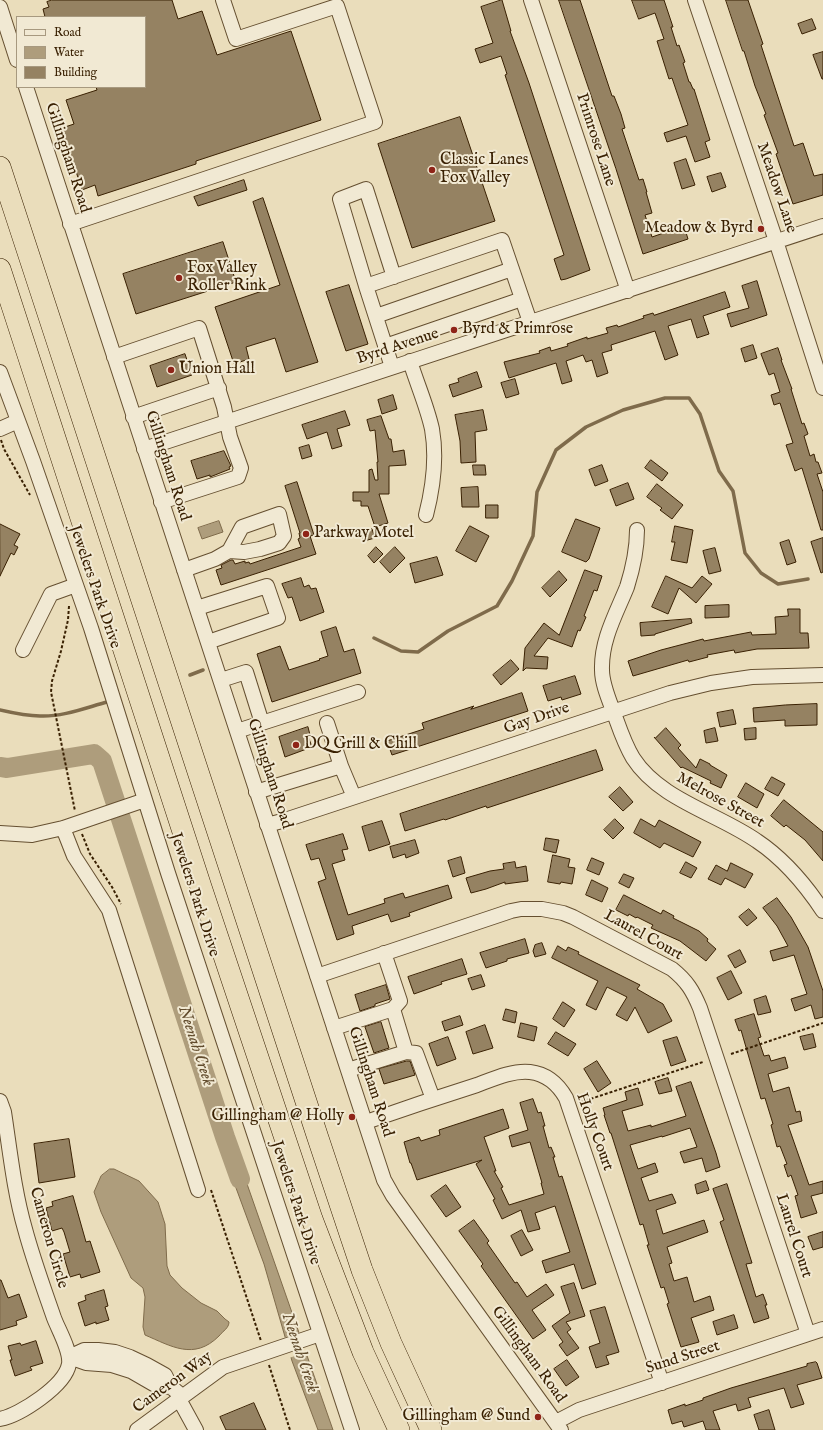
<!DOCTYPE html>
<html>
<head>
<meta charset="utf-8">
<style>
  body { margin:0 }
  #map { position:relative; width:823px; height:1430px; overflow:hidden; background:#eaddbb; font-family:"IM FELL English",serif }
  canvas { display:block }
  .legend { position:absolute; left:16px; top:16px; width:130px; height:72px; box-sizing:border-box; background:#f1e9d3; border:1px solid #a7997f; margin:0; padding:5px 7px; list-style:none; font-size:12px; color:#392002 }
  .legend li { display:flex; align-items:center; gap:8px; height:20px }
  .legend b { width:20px; border:1px solid #a7997f }
</style>
</head>
<body>
<div id="map">
<canvas width="823" height="1430"></canvas>
<ul class="legend">
<li><b style="height:5px;background:#f1e9d3"></b>Road</li>
<li><b style="height:11px;background:#ae9d7c"></b>Water</li>
<li><b style="height:11px;background:#958262"></b>Building</li>
</ul>
</div>
<script>
const c = document.querySelector('canvas').getContext('2d');
c.lineJoin = 'round';
function fillPath(path, color) {
  c.fillStyle = color;
  c.fill(path, 'evenodd');
}
function trace(path, color, width, dash) {
  c.strokeStyle = color;
  c.lineWidth = width;
  c.lineCap = dash ? 'butt' : 'round';
  c.setLineDash(dash || []);
  c.stroke(path);
}
function label(font, color, halo, rows, align = 'center') {
  c.font = font + ' "IM FELL English",serif';
  c.lineWidth = 4;
  c.setLineDash([]);
  c.textBaseline = 'middle';
  c.strokeStyle = halo;
  c.fillStyle = color;
  for (const [text, x, y, turn = 0] of rows) {
    c.save();
    c.translate(x, y);
    c.rotate((+turn || 0) * Math.PI / 180);
    c.textAlign = isNaN(turn) ? turn : align;
    if (halo) c.strokeText(text, 0, 0);
    c.fillText(text, 0, 0);
    c.restore();
  }
}
const water = new Path2D(`
  M219 521 223 532 202 539 198 528Z
  M231 1153 239 1161 333 1430H318L292 1361 264 1264 225 1158Z
  M110 1169H114L139 1181 158 1202 165 1224 167 1266 170 1275 182 1288 201 1303 217 1311 225 1319 229 1322C229 1328 223 1331 219 1336 194 1361 171 1346 145 1335L143 1327 145 1297 143 1288 131 1278 101 1212 94 1192 101 1176Z`);
fillPath(water, '#ae9d7c');
trace(water, '#7f6b4b', 1);
fillPath(new Path2D(`
  M245 1172 249 1182 234 1187 230 1177Z
  M301 1332 307 1352 289 1358 283 1338Z`), '#eaddbb');
trace(new Path2D(`
  M374 638 401 651 418 652 448 631 497 606 512 581 533 536 537 492 556 450 586 427 623 410 665 398H689L700 414 719 471 733 491 745 553 761 573 778 584 808 579
  M190 675 203 670
  M0 710C13 713 26 716 40 716 62 717 85 708 107 702`), '#7f6b4b', 3.5);
trace(new Path2D(`
  M0 767 7 768 94 754 102 761 225 1137 240 1179`), '#ae9d7c', 20);
const building = new Path2D(`
  M52 0H172L178 19 202 11 217 55 291 31 321 120 196 161V164L98 196 95 185 82 190 62 128 74 124 66 100 97 90 96 87H145V17H45L43 9 49 7 47 2Z
  M502 0 511 31H510L529 83 590 270 566 279 561 280 554 259 564 255 505 75 507 74 501 56 480 63 475 49 493 43 481 7Z
  M559 0H580L612 96H614L621 114 625 128 622 129 639 180 643 179 647 192H646L652 213 645 215 652 237 684 226 688 239 643 254 616 169Z
  M632 0H664L673 27H671L677 46 679 45 685 62 683 63 689 82H690L693 89H694L710 140 705 142 710 157 695 162 686 136 667 142 664 133 688 125 672 78 669 79 657 41 664 39 655 13 639 19Z
  M726 0H748L763 44 761 45 794 146 803 143 814 176 823 174V195L793 204 776 154 778 153 764 115 766 114 755 86 744 51H743Z
  M812 19 816 29 802 34 798 24Z
  M823 52V79H822L813 55Z
  M460 117 495 221 412 248 378 144Z
  M686 159 695 185 682 189 674 163Z
  M721 173 726 187 712 192 707 177Z
  M244 180 247 190 198 206 194 197Z
  M263 198 318 362 286 372 275 338 246 347 249 359 234 364 215 307 280 285 253 202Z
  M223 242 236 282 136 314 123 274Z
  M757 281 767 315 731 327 727 314 749 308 742 286Z
  M349 285 368 344 346 351 326 292Z
  M725 292 730 307 703 316 709 334 697 338 691 319 668 326 678 355 665 360 655 331 611 345 612 350 602 353 608 373 597 377 592 360 586 362 583 355 566 361 572 381 562 384 556 363 509 378 504 362 540 353 539 351 550 347 551 351 568 346 567 344 587 337V339L608 333 606 328 617 325 618 327 644 318 643 316 653 313 654 315Z
  M753 345 757 358 745 362 741 349Z
  M778 348 782 360H781L792 389H791L802 424 804 423 808 434 804 436 810 456 814 454 816 462H818L822 473 817 474 823 492V530H821L802 468 795 471 786 445 793 443 780 403 774 405 771 395 780 392 774 373 769 375 761 354Z
  M185 354 192 375 157 387 150 366Z
  M477 372 482 387 453 397 449 385 459 382 458 379Z
  M515 379 519 394 506 398 501 383Z
  M393 395 397 409 382 414 378 400Z
  M483 410 487 430 475 432 476 462 461 463 460 441 455 415Z
  M345 411 350 425 337 429 342 446 332 449 327 432 307 439 302 425Z
  M381 416 389 439H391L393 452 404 450 406 465 389 466V494H379L388 523 375 527 368 506H361V501H353V492H369V470L372 469 375 480H378L377 462H378L375 430 370 431 367 420Z
  M309 445 312 456 302 459 299 448Z
  M224 451 231 466 229 467 230 469 210 477V475L197 479 191 461Z
  M651 460 668 473 662 481 645 468Z
  M473 465H485L486 475H474Z
  M602 465 608 481 595 486 589 470Z
  M297 482 314 535 310 536 316 554 221 585 216 570 222 568 221 565 231 560H233L235 564 245 561V563L249 562 250 564 301 547 298 539 300 538 299 533H300L285 486Z
  M628 483 634 499 616 506 610 490Z
  M657 484 683 505 672 519 660 510 662 508 647 497Z
  M478 487 479 507H462L461 488Z
  M486 505H498V518H486Z
  M576 519 600 528 589 559 586 562 562 552Z
  M0 524 20 534 14 545 18 547 14 555 11 553 0 576Z
  M470 526 489 536 476 562 456 551Z
  M675 526 693 530 687 563 671 560 675 542H672Z
  M372 529 375 538 364 541 361 532Z
  M823 538V572L821 573 811 542Z
  M789 540 796 562 787 565 780 543Z
  M376 547 383 554 374 563 368 556Z
  M395 547 405 558 390 573 380 562Z
  M715 548 721 571 709 574 703 551Z
  M437 557 443 575 415 583 410 564Z
  M585 570 602 576 597 591 594 590 584 616 586 617 580 631 578 630 572 647 548 638 534 656 548 657 547 669 526 668 523 671 525 648 544 623 559 635Z
  M559 571 567 580 550 597 542 588Z
  M666 576 692 588 702 576 712 584 696 603 679 588 668 614 652 607Z
  M301 578 304 587 309 585 311 589 316 588 324 612 300 621 292 597 288 598 282 584Z
  M729 605V617L705 618V606Z
  M788 609H800V633H808L809 648 757 649 735 653 734 650 707 655 708 657 689 662 688 660 633 676 628 661 661 650 703 639 704 641 751 632 752 635 776 634 775 617 788 616Z
  M691 619 692 623 655 634V635L641 636 640 623Z
  M336 627 344 652 354 649 361 673 272 702 257 654 280 646 289 670 320 660 319 659 328 656 321 632Z
  M511 660 519 669 501 685 493 675Z
  M575 676 581 694 562 700 561 697 548 701 543 686Z
  M522 693 528 711 392 755 387 741 424 729 422 723 474 706 471 709Z
  M817 704V725L785 726V720L754 722 753 708 785 705Z
  M733 710 736 724 720 727 717 713Z
  M308 727 310 735 308 736 312 747 285 757 279 737Z
  M666 728 681 745 678 748 696 768 700 759 710 764V765L727 775 721 788 710 783 711 781 682 767 681 768 654 737 655 738Z
  M715 728 718 741 706 743 704 731Z
  M756 728V739L745 740 744 729Z
  M596 750 603 770 487 808 486 806 445 820 444 819 405 831 400 814Z
  M772 777 785 784 778 796 765 789Z
  M746 783 764 794 757 808 738 797Z
  M620 787 633 802 623 811 609 797Z
  M784 800 823 832V861L805 840 786 825 784 827 771 816Z
  M615 819 624 828 613 839 604 830Z
  M641 819 655 827 659 820 701 842 693 857 664 843 660 848 634 833Z
  M382 821 390 844 369 851 362 827Z
  M343 834 348 849 342 850 345 860 332 864 348 915 385 903 384 899 403 893 405 898 448 885 452 898 409 913 410 916 391 922 388 914 352 926 354 934 337 940 318 882 326 879 319 858 311 860 306 845Z
  M546 838 559 840 556 853 544 850Z
  M415 840 419 853 406 858 405 854 393 858 390 847Z
  M553 855 570 859 568 867 575 868 572 884 561 882 560 884 548 882Z
  M461 857 465 873 453 877 448 861Z
  M592 858 604 863 599 875 587 870Z
  M515 862 516 868 526 866 528 881 505 884V882L486 889 471 893 466 878 490 871 504 869 503 864Z
  M686 862 697 868 691 878 680 873Z
  M731 863 753 874 745 888 725 878 721 885 708 879 716 865 727 871Z
  M624 874 634 878 629 888 619 883Z
  M592 880 608 888 602 902 586 895Z
  M624 895 661 914 663 910 674 916 673 918 699 931 708 939 707 941 716 949 706 961 680 941 651 928 653 925 637 917 636 918 629 914 628 916 616 910Z
  M777 898 791 917 808 947 823 991V1017L815 1019 811 1005 795 1011 791 999 807 994 794 955 773 961 770 951 788 946 777 926 763 908Z
  M749 909 757 918 747 926 739 917Z
  M525 939 529 953 507 959V961L486 968 480 953Z
  M542 943 546 954 535 957 533 951 535 945Z
  M558 946 566 951 568 947 579 952 578 954 640 985 637 989 663 1004 672 1021 648 1033 635 1007 627 1021 616 1015 627 997 607 987 596 1010 586 1005 598 981 552 958Z
  M740 950 746 962 735 968 728 956Z
  M462 959 467 974 441 982 442 984 414 994 408 977Z
  M731 971 742 993 728 1000 717 978Z
  M481 975 485 986 472 990 468 979Z
  M386 985 390 999 375 1004V1006L360 1011 355 995Z
  M766 996 771 1012 758 1015 754 1000Z
  M563 1002 575 1010 564 1027 553 1019Z
  M506 1009 517 1012 515 1023 503 1020Z
  M754 1014 761 1037 758 1038 764 1056 769 1055 771 1061 785 1057 788 1068 768 1074 773 1092 789 1087 796 1112 800 1111 802 1121 788 1125 809 1185 823 1181V1193L811 1196 817 1213 801 1218 795 1196 798 1195 791 1175 788 1177 784 1165 787 1164 780 1146 777 1147 771 1125 773 1124 765 1098 761 1099 741 1030 739 1031 735 1020Z
  M460 1016 463 1025 445 1031 442 1022Z
  M381 1022 389 1048 374 1053 365 1027Z
  M521 1023 537 1027 534 1041 518 1037Z
  M485 1025 493 1048 473 1054 466 1032Z
  M556 1032 576 1044 568 1056 548 1044Z
  M813 1034 816 1047 804 1050 800 1037Z
  M448 1037 456 1059 437 1066 429 1044Z
  M677 1037 686 1061 671 1066 663 1041Z
  M407 1061H410L415 1075 384 1084 379 1069Z
  M597 1061 611 1083 598 1092 584 1069Z
  M668 1078 672 1091 659 1094 655 1082Z
  M691 1082 716 1153 720 1167 706 1172 702 1158 684 1163 680 1152 697 1147 690 1128 662 1137V1136L630 1145 638 1169 655 1163 658 1172 641 1178 649 1201 672 1194 676 1203 656 1210 663 1234 704 1220 708 1232 667 1247 672 1263 669 1264 674 1281 687 1277 694 1302 710 1296 714 1310 691 1318 699 1342 681 1347 667 1304 669 1303 664 1287 661 1288 647 1245H649L643 1224 640 1225 611 1133H610L604 1115H605L603 1108 627 1100 625 1092 638 1088 643 1105 622 1111 628 1131 651 1125V1127L686 1116 676 1087Z
  M533 1099 538 1113 541 1112 545 1126H543L549 1148 551 1147 555 1157H553L559 1177 562 1176 596 1284 582 1289 574 1264 546 1273 542 1261 570 1252 555 1206 535 1213 540 1229 528 1232 521 1210 502 1219 493 1200 495 1199 476 1164 482 1160 417 1180 411 1163H410L404 1142 419 1137 421 1141 440 1135 439 1130 503 1109 509 1128 484 1137 496 1171H494L503 1187 501 1188 509 1205 544 1194 541 1183H542L530 1142 512 1147 509 1136 528 1130 520 1103Z
  M69 1139 75 1177 39 1183 34 1144Z
  M706 1181 709 1190 697 1194 695 1185Z
  M727 1184 752 1263 746 1264 756 1297 763 1294 767 1305H765L769 1318 754 1323 720 1222 724 1220 713 1189Z
  M446 1185 461 1207 446 1217 431 1196Z
  M73 1196 86 1242 90 1241 100 1272 81 1278 80 1274 70 1277 63 1254 70 1252 64 1232 62 1228 52 1231 46 1208 53 1206 52 1202Z
  M474 1220 489 1241 487 1243 515 1283 517 1282 527 1297 546 1284 554 1295 532 1310 546 1330 533 1339 481 1266 483 1264 459 1231Z
  M522 1230 533 1250 521 1256 511 1236Z
  M823 1232V1247L813 1250 808 1237Z
  M0 1280H1L8 1298 19 1294 27 1317 16 1321 17 1325 0 1330Z
  M574 1283 585 1316 566 1322 571 1329 567 1332 579 1348 567 1356 559 1345 563 1342 552 1326 570 1313 561 1287Z
  M104 1290 108 1306 105 1307 109 1320 96 1324V1322L85 1326 78 1303 86 1300 85 1296Z
  M605 1307 619 1352 606 1356 609 1364 596 1368 589 1347 600 1343 590 1311Z
  M734 1315 738 1328 717 1335 713 1322Z
  M36 1341 43 1363 30 1367 32 1370 15 1376 10 1360H12L8 1346 20 1343 21 1345Z
  M567 1360 579 1377 566 1386 554 1369Z
  M816 1362 817 1363 822 1378 797 1385 804 1404 791 1408 784 1388 748 1398 751 1407 738 1411 736 1404 713 1411 720 1430H706L703 1421 684 1427 682 1421 672 1424 668 1410 685 1404V1406L703 1400V1398L731 1388 807 1366V1364Z
  M254 1403 266 1430H226L220 1417Z
  M769 1410 775 1430H759L754 1415Z`);
fillPath(building, '#958262');
trace(building, '#392002', 1);
const minor = new Path2D(`
  M531 0 628 291
  M695 0 776 241 823 388
  M0 7 17 60
  M26 87 384 1180 393 1196 561 1430
  M70 224 375 122 337 6 236 39 223 0
  M366 286 340 199 366 189 394 277
  M376 316 512 269
  M385 346 522 299
  M114 357 199 328 224 407 230 437 241 468 238 477 161 502
  M410 361C417 384 427 406 432 429 437 458 433 488 426 515
  M392 367 366 286 502 240 530 322
  M0 372 33 461 91 628 168 873 352 1430
  M133 417 219 388
  M0 429 18 421
  M144 449 823 226
  M637 530C637 550 633 568 627 587 616 614 601 640 602 670 602 685 610 702 615 716 620 730 625 745 633 758 660 800 717 813 757 841 784 859 805 884 823 911
  M184 570 215 559 229 551 244 552 260 549 279 543 284 536 279 514 242 527 229 551
  M197 608 267 586 278 618 208 642
  M23 650 51 594 76 585
  M221 680 246 672 262 723
  M327 723 341 766
  M237 731 358 692
  M256 792 341 766 354 797
  M267 825 282 821 670 693 711 683 752 677 823 675
  M63 828 74 856 109 910 198 1190
  M0 833 32 835 63 828 145 800
  M384 953 400 1001 393 1009 406 1052
  M317 976 511 911 521 909H542L563 913 573 917 672 969C687 981 693 991 700 1008L808 1334
  M334 1028 393 1009
  M348 1070 406 1052 416 1053 433 1099
  M0 1101 4 1112C10 1151 14 1191 25 1229 33 1259 44 1289 54 1318 59 1331 71 1351 69 1364 65 1386 20 1415 0 1419
  M366 1122C403 1109 439 1097 477 1085 493 1079 513 1070 530 1072 547 1074 558 1084 566 1098L662 1383
  M69 1357 84 1350H98L115 1352 130 1357 147 1365 165 1375 171 1387 182 1396
  M69 1357 86 1363 112 1365 131 1371 157 1386 171 1387
  M179 1399 196 1430
  M556 1422 579 1410 823 1329
  M137 1430 223 1367 320 1334`);
const highway = new Path2D(`
  M0 167 318 1138 362 1270 391 1343 431 1430
  M0 269 201 887 312 1219 363 1352 399 1430`);
trace(minor, '#654f30', 16);
trace(highway, '#392002', 22);
trace(new Path2D(`
  M1 440 4 449 30 495
  M69 606 68 620 61 651 52 681 51 692 75 811
  M82 834 90 854 112 887 121 904
  M731 1054 823 1023
  M581 1102 703 1062
  M211 1190 261 1341
  M269 1365 290 1430`), '#392002', 2, [3, 2]);
trace(minor, '#f1e9d3', 14);
trace(highway, '#eaddbb', 21);
for (const [x, y, r, color] of [
  [432,170,4,"#8f2418"],
  [761,229,4,"#8f2418"],
  [179,278,4,"#8f2418"],
  [454,330,4,"#8f2418"],
  [171,370,4,"#8f2418"],
  [306,534,4,"#8f2418"],
  [296,745,4,"#8f2418"],
  [352,1117,4,"#8f2418"],
  [538,1417,4,"#8f2418"]
]) {
  const dot = new Path2D();
  dot.arc(x, y, r, 0, 2 * Math.PI);
  c.fillStyle = color;
  c.fill(dot);
  trace(dot, '#f1e9d3', 1.5);
}
label('16px', '#392002', '#f1e9d3', [
  ["Primrose Lane",595,140,72],
  ["Gillingham Road",67,158,72],
  ["Meadow Lane",776,188,71],
  ["Byrd Avenue",398,347,-18],
  ["Gillingham Road",167,466,72],
  ["Jewelers Park Drive",94,587,71],
  ["Gay Drive",537,719,-19],
  ["Gillingham Road",269,774,72],
  ["Melrose Street",720,801,29],
  ["Jewelers Park Drive",194,895,72],
  ["Laurel Court",643,936,29],
  ["Gillingham Road",370,1082,72],
  ["Holly Court",594,1132,70],
  ["Jewelers Park Drive",295,1203,72],
  ["Laurel Court",793,1236,72],
  ["Cameron Circle",48,1238,74],
  ["Gillingham Road",528,1355,54],
  ["Sund Street",683,1358,-18],
  ["Cameron Way",173,1383,-36]
]);
label('16px', '#392002', '#f1e9d3', [
  ["Classic Lanes",440,161],
  ["Fox Valley",440,179],
  ["Meadow & Byrd",753,229,"right"],
  ["Fox Valley",187,269],
  ["Roller Rink",187,287],
  ["Byrd & Primrose",462,330],
  ["Union Hall",179,370],
  ["Parkway Motel",314,534],
  ["DQ Grill & Chill",304,745],
  ["Gillingham @ Holly",344,1117,"right"],
  ["Gillingham @ Sund",530,1417,"right"]
], 'left');
label('italic 17px', '#624c2d', '#f1e9d3', [
  ["Neenah Creek",195,1046,72],
  ["Neenah Creek",299,1353,71]
]);
</script>
</body>
</html>
